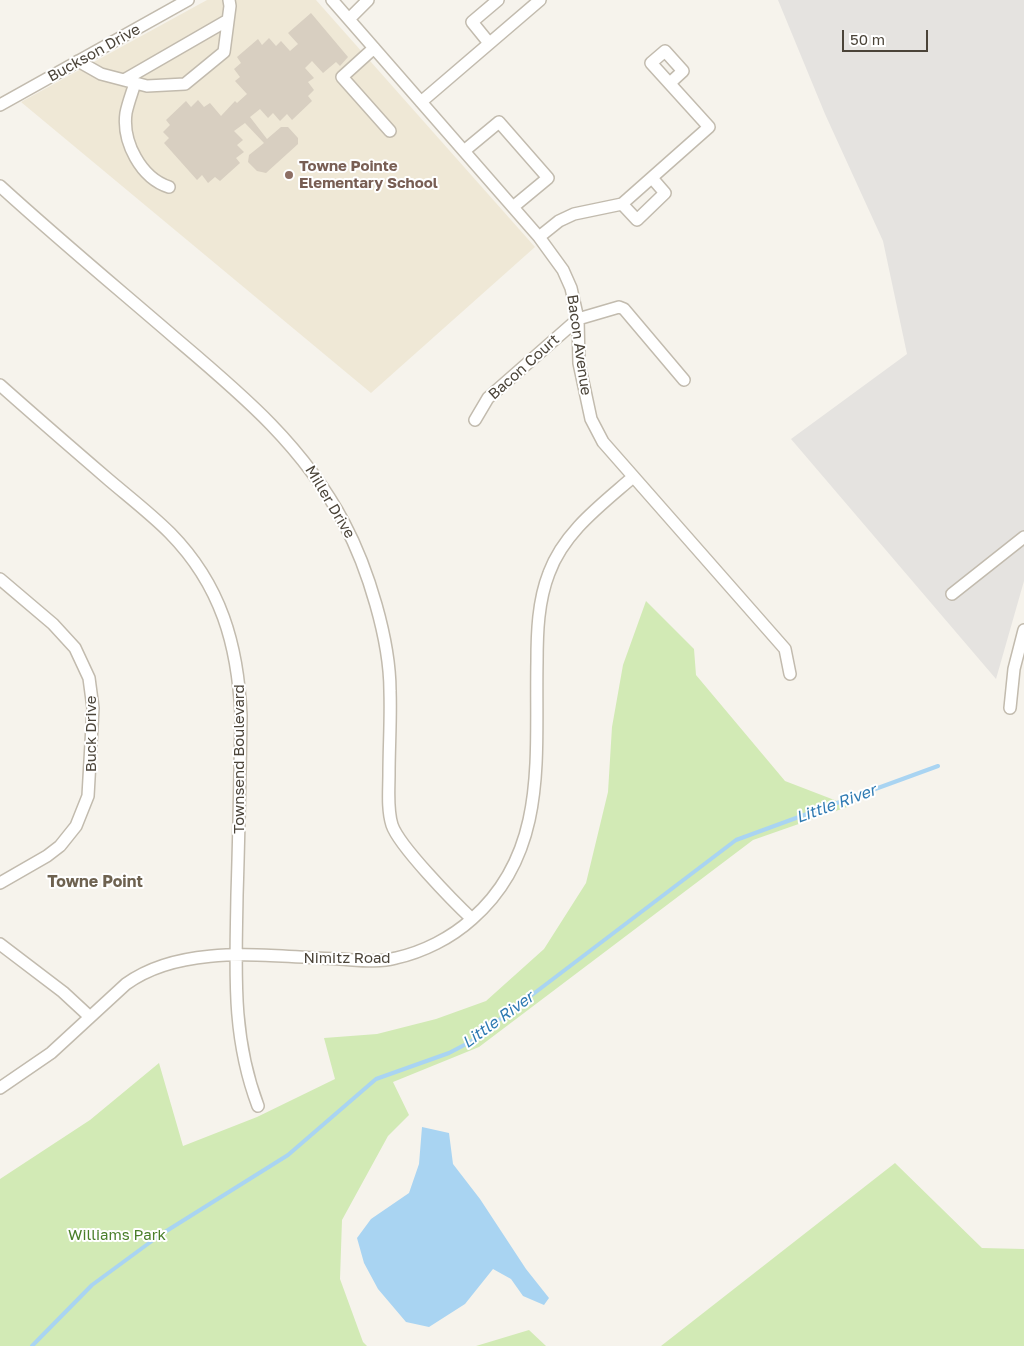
<!DOCTYPE html>
<html>
<head>
<meta charset="utf-8">
<style>
  body { margin:0 }
  #map { position:relative; width:1024px; height:1346px; overflow:hidden; background:#f6f3ec; font-family:"Golos Text",sans-serif }
  canvas { display:block }
  .scale { position:absolute; left:842px; top:30px; width:86px; height:22px; box-sizing:border-box; border:2px solid #4b4439; border-top:0; padding-left:6px; font-size:15px; line-height:18px; white-space:nowrap; color:#4b4439; -webkit-text-stroke:4px #fff; paint-order:stroke }
</style>
</head>
<body>
<div id="map">
<canvas width="1024" height="1346"></canvas>
<div class="scale">50 m</div>
</div>
<script>
const c = document.querySelector('canvas').getContext('2d');
c.lineJoin = 'round';
function fillPath(path, color) {
  c.fillStyle = color;
  c.fill(path, 'evenodd');
}
function trace(path, color, width, dash) {
  c.strokeStyle = color;
  c.lineWidth = width;
  c.lineCap = dash ? 'butt' : 'round';
  c.setLineDash(dash || []);
  c.stroke(path);
}
function label(font, color, halo, rows, align = 'center') {
  c.font = font + ' "Golos Text",sans-serif';
  c.lineWidth = 4;
  c.setLineDash([]);
  c.textBaseline = 'middle';
  c.strokeStyle = halo;
  c.fillStyle = color;
  for (const [text, x, y, turn = 0] of rows) {
    c.save();
    c.translate(x, y);
    c.rotate((+turn || 0) * Math.PI / 180);
    c.textAlign = isNaN(turn) ? turn : align;
    if (halo) c.strokeText(text, 0, 0);
    c.fillText(text, 0, 0);
    c.restore();
  }
}
fillPath(new Path2D(`
  M207 0H316L535 247 371 393 21 102Z`), '#efe8d6');
fillPath(new Path2D(`
  M646 601 694 649 696 675 785 781 850 806 753 840 479 1047 393 1082 409 1115 388 1136 342 1220 340 1279 363 1342 367 1346H0V1179L90 1120 159 1063 183 1146 257 1117 335 1079 324 1038 377 1034 436 1019 486 1001 544 949 586 883 608 792 612 727 623 665Z
  M895 1163 982 1248 1024 1249V1346H661Z
  M529 1330 546 1346H476Z`), '#d2eab5');
fillPath(new Path2D(`
  M778 0H1024V581L996 679 791 439 907 354 883 241 825 114Z`), '#e5e3e0');
fillPath(new Path2D(`
  M422 1127 449 1133 453 1164 480 1199 526 1269 549 1298 544 1305 523 1296 511 1279 493 1269 465 1304 429 1327 406 1322 378 1289 364 1263 357 1238 371 1219 409 1193 419 1164Z`), '#a9d4f2');
trace(new Path2D(`
  M32 1346 92 1285 160 1235 288 1155 376 1079 449 1053 470 1042 736 840 938 766`), '#a9d4f2', 4);
fillPath(new Path2D(`
  M311 13 348 57 340 66 336 62 323 73 312 61 305 68 314 78 308 82 314 90 308 96 312 101 292 120 287 114 280 121 273 113 268 118 260 109 250 117 267 139 281 127H288L298 138V144L266 173 257 171 248 162 249 155 264 143 245 123 234 131 243 140 237 145 244 152 236 158 240 163 220 181 215 177 208 183 202 175 197 180 164 143 169 138 163 132 170 125 166 120 186 101 191 107 198 100 204 107 210 103 221 116 235 101 237 103 247 94 235 81 240 77 234 69 241 63 237 57 258 39 262 45 269 38 276 46 281 41 290 51 298 44 288 33Z`), '#d8cfc1');
const minor = new Path2D(`
  M332 0 539 237 563 270 571 288 578 319 579 363 591 419 603 442 785 649 790 674
  M349 19 368 0
  M489 43 472 22 498 0
  M374 48 342 77 390 131
  M78 61 101 74 147 86 185 84 224 52 230 6 229 0
  M124 80 228 20
  M135 83C132 93 128 103 126 113 122 142 141 178 169 187
  M421 102 540 0
  M0 105 188 0
  M464 151 499 122 548 178 513 207
  M0 186C57 238 116 287 174 337 240 393 303 445 344 523 368 568 390 640 390 691 391 719 389 746 389 774 389 790 387 809 392 825 399 846 454 902 472 919
  M622 204 637 220 665 193 652 178
  M539 237 559 221 574 214 622 204 709 127 651 63 665 51 683 71 670 83
  M0 385C36 417 73 449 109 480 129 497 151 514 170 533 221 585 238 645 241 716 240 776 239 835 237 895 236 969 231 1035 258 1106
  M475 420 488 398 578 319 619 307 624 309 684 380
  M0 579 53 624 75 648 89 678 93 708 88 796 76 826 60 846 47 856 0 883
  M952 594 1024 537
  M1010 708 1014 669 1024 630
  M0 944 63 992 90 1017
  M0 1088 51 1053 126 984C184 942 273 957 340 959 357 960 379 963 396 958 423 952 451 938 472 919 549 852 535 755 537 662 537 633 538 601 549 573 564 532 601 505 633 477`);
trace(minor, '#c2bbae', 14);
trace(minor, '#fff', 11);
for (const [x, y, r, color] of [
  [289,175,5,"#8d6e63"]
]) {
  const dot = new Path2D();
  dot.arc(x, y, r, 0, 2 * Math.PI);
  c.fillStyle = color;
  c.fill(dot);
  trace(dot, '#fff', 2);
}
label('15px', '#4b4439', '#fff', [
  ["Buckson Drive",94,53,-29],
  ["Bacon Avenue",579,345,82],
  ["Bacon Court",524,367,-42],
  ["Miller Drive",330,502,59],
  ["Buck Drive",91,734,-90],
  ["Townsend Boulevard",239,759,-90],
  ["Nimitz Road",347,958]
]);
label('bold 15px', '#785e54', '#fff', [
  ["Towne Pointe",299,166],
  ["Elementary School",299,183]
], 'left');
label('15px', '#4a7f2a', '#fff', [
  ["Williams Park",117,1235]
]);
label('italic 16px', '#2e7ab2', '#fff', [
  ["Little River",836,804,-20],
  ["Little River",498,1020,-36]
]);
label('bold 16px', '#6e6250', '#fff', [
  ["Towne Point",95,882]
]);
</script>
</body>
</html>
